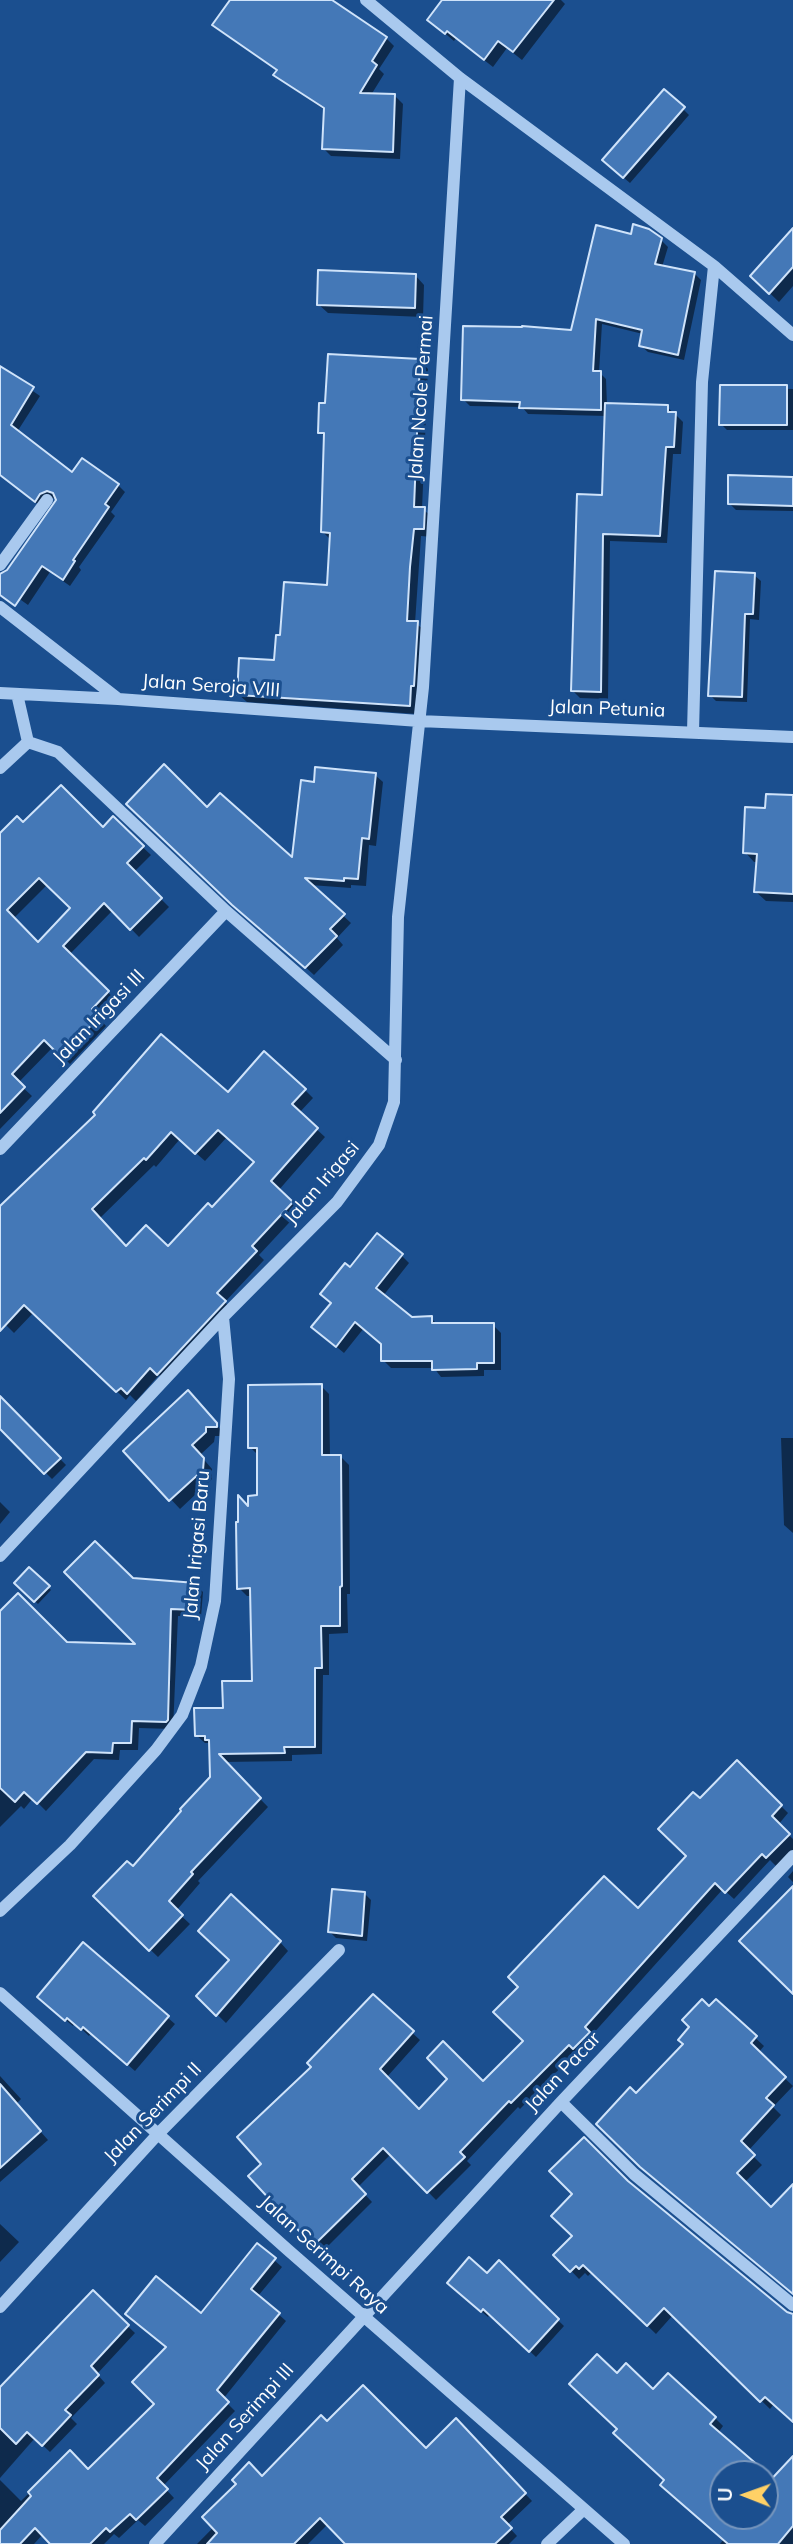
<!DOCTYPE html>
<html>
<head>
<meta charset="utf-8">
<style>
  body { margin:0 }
  #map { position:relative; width:793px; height:2544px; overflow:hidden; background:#1b4f8f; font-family:Mulish,sans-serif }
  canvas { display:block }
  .north { position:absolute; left:709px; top:2460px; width:70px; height:70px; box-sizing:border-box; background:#1b4f8f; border:2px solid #7695bc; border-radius:50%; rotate:271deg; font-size:19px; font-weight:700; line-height:28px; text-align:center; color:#fff }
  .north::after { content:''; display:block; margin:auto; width:24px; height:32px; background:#ffd166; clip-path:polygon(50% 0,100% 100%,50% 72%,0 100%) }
</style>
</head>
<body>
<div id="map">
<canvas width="793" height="2544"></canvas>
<div class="north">U</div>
</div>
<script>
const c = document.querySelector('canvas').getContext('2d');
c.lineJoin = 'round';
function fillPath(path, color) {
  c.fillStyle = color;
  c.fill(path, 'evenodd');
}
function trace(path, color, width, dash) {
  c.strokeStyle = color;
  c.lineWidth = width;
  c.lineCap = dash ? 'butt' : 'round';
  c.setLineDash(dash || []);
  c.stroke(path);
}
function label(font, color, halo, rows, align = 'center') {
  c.font = font + ' Mulish,sans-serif';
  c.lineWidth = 6;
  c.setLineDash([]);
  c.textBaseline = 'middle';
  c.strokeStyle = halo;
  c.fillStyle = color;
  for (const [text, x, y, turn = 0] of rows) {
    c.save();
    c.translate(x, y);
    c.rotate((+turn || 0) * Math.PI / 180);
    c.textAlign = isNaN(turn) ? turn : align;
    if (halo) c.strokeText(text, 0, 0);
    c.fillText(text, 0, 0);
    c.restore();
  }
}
fillPath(new Path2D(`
  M232 0H329L386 38 394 46 379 69 384 74 371 95 395 96 403 104 400 159 331 156 323 148 325 110 283 82 275 75 278 71 215 25Z
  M445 0H561L565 4 522 60 507 48 493 67 456 38 454 41 429 20Z
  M683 109 689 115 630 183 610 166Z
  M793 230V286L779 302 752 276Z
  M632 236 661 240 668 247 662 267 694 273 701 280 684 360 648 352 641 346 643 334 602 324 599 372 606 379 607 405 667 407 675 414 683 422 681 454H673L667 543 610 541 608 699 580 698 572 690 604 497 607 416 528 414 522 407 470 406 463 399 573 332Z
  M415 275 424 285 423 317 328 313 318 304Z
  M420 361 428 369 422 509 433 517 432 537 421 536 415 623 426 631 417 714 247 702 238 694 276 662 282 637 329 587 331 540 322 531 326 438 320 432 327 405Z
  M0 368 40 396 17 432 73 475 118 485 125 492 111 512 115 516 79 567 81 570 70 586 50 572 28 605 0 585V575H3L56 506 57 499 52 498 43 508 0 475Z
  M721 387 793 389V430H727L721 424Z
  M793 479V511L736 510 729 503Z
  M754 575 761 581 759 620 750 619 747 702 716 701 710 695Z
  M375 775 383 782 376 846 369 845 366 886 351 885V888L310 885 351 923 337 938 343 945 314 975 136 811 208 809 294 860 315 783Z
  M793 797V902L766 901 756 892 758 862H754L745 852 766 810Z
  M113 819 151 855 134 872 169 907 139 937 113 910 69 955 116 1000 99 1018 106 1026 70 1064 53 1047 18 1083 32 1096 0 1129V835L23 825 103 830ZM48 884 73 908 38 944 13 919Z
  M305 1090 313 1098 299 1113 325 1137 278 1191 300 1211 259 1255 264 1260 225 1302 233 1311 166 1382 159 1375 136 1401 130 1395 126 1400 34 1312 14 1333 6 1325 0 1332V1209L228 1095ZM227 1137 256 1163 212 1209 168 1248H127L99 1219 154 1165 156 1167 180 1139 205 1161Z
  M401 1255 409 1263 383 1296 412 1318H431L438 1325H493L501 1333V1370H484V1376L441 1377 434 1368H391L383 1360V1345L364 1328 344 1353 321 1334 332 1303 351 1270Z
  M321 1386 329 1394 330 1457H341L349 1465 350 1594H347L348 1633 329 1634V1675H323L322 1754 292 1755V1761L224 1762 268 1807 198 1881 200 1883 176 1911 190 1924 158 1957 95 1896 133 1869 212 1778 211 1743H205L196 1735 253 1682 252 1596H247L239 1588 250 1510 259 1497V1456L250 1447Z
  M0 1398 66 1465 52 1479 0 1427Z
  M197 1402 226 1436H215L214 1442 200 1455 212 1469V1479L180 1509 126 1451Z
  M781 1438H793V1533L784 1525Z
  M0 1502 10 1512 0 1524Z
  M29 1569 51 1590 38 1604 16 1583Z
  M132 1580 195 1584 203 1592 201 1617 178 1616 173 1729 139 1728 138 1750H120L119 1760 94 1759 46 1811 33 1798 24 1809 21 1806 0 1827V1613L67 1643 140 1646Z
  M737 1762 788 1813 778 1825 793 1839V1859L781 1871 770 1860 734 1899 723 1889 591 2036 596 2041 582 2055 577 2051 520 2109 518 2107 467 2161 471 2165 436 2200 391 2154 358 2187 372 2202 322 2252 251 2176 264 2164 313 2067 373 1997 420 2040 386 2078 419 2112 483 2083 525 2041 638 1911 689 1856 700 1800Z
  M793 1871V1882L788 1877Z
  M365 1894 371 1900 367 1941 336 1938 330 1932Z
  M280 1942 288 1951 226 2023 198 1996 231 1960Z
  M83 1944 175 2024 135 2071 91 2033 89 2036 75 2023 73 2026 46 2004Z
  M716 2001 764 2046 758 2053 793 2086 773 2107 781 2115 748 2151 762 2165 744 2183 771 2209 793 2187V2293L636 2096 685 2044Z
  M0 2076 21 2099 16 2104 48 2140 0 2182Z
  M627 2182 787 2313 793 2315V2421L774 2404 770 2409 673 2315 656 2334 592 2272 588 2276 585 2273 579 2279 556 2255Z
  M0 2224 19 2242 0 2262Z
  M274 2260 282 2267 258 2296 286 2321 223 2399 235 2411 163 2486 174 2498 145 2526 138 2520 119 2538 114 2534 104 2544H53L43 2534 34 2544H0V2480L21 2501 70 2453 88 2471 156 2404 201 2315Z
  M488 2275 517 2281 564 2326 536 2357 490 2314 488 2317 455 2289Z
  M93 2293 135 2333 97 2374 105 2383 71 2418 77 2424 50 2452 35 2438 0 2478V2389Z
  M617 2376 715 2418 723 2426 718 2433 772 2480 793 2459V2544H720L724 2539 619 2429ZM723 2474H765V2516H723Z
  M456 2421 532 2501 507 2525 517 2536 509 2544H348L328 2524 308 2544H197L262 2478 327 2423 426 2450Z`), '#0007');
const building = new Path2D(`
  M230 0H332L387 37 372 61 377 65 360 93 395 94 393 152 322 149 324 108 273 75 277 70 212 25Z
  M442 0H554L513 52 498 41 484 60 447 31 445 34 427 20Z
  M664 89 685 107 623 178 602 160Z
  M633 224 649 229 662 238 655 264 695 272 678 355 639 346 642 330 596 319 593 371H601V410L519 408 520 402 461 400 463 326 522 327V326L571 330 596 225 631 234Z
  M793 228V267L769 294 750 276Z
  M318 270 416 274 415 308 317 305Z
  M328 354 420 359 414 507H425L424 529H414L410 567 407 621H418L414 686H411L410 706 237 695 239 658 274 660 276 635H280L284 582 327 585 330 533 321 532 324 433H318L319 403H325Z
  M0 366 34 387 11 425 72 472 82 458 119 484 105 504 109 507 73 560 75 561 63 580 42 566 15 606 0 595V574L7 570 56 500 53 493 47 491 40 494 35 502 0 475Z
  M720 385H787V425H719Z
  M605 403 668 405V412H676L674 447H666L660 536 603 534 601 692 571 691 577 494 602 495Z
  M728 475 793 477V506L728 504Z
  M715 571 755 573 753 614H745L742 697 708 696Z
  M164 764 207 807 220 793 292 857 301 780 314 782 315 767 376 773 369 839 362 838 358 879 344 878V881L305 878 345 914 330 929 337 936 305 968 232 905 126 804Z
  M61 785 103 827 113 816 144 846 127 863 162 898 130 930 104 903 63 946 109 991 92 1009 99 1017 61 1057 44 1040 12 1074 25 1087 0 1113V833L17 816 23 822ZM39 878 70 908 38 942 7 910Z
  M766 794 793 795V894L754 892 757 854 743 853 745 807 765 808Z
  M161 1034 228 1092 264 1051 306 1089 292 1104 318 1128 271 1181 293 1202 252 1246 257 1251 217 1293 226 1301 157 1375 150 1368 127 1394 121 1388 116 1392 24 1305 0 1331V1206L95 1115 93 1112ZM218 1130 254 1162 212 1207 208 1203 168 1246 146 1225 126 1246 92 1209 144 1158 146 1160 171 1132 195 1154Z
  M377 1233 403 1254 376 1288 412 1317 432 1316V1323H494V1363H477V1369L432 1370V1361H381V1344L355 1322 336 1347 311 1327 331 1303 320 1294 345 1263 350 1267Z
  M322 1384V1455H341L342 1586 340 1587V1626H321L322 1668H315V1747H284L285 1753 219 1754 261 1798 191 1872 193 1874 169 1901 183 1915 149 1951 93 1896 127 1861 133 1866 181 1811 180 1809 210 1777 209 1740H205V1736H195L194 1708H223L222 1681H252L250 1588 237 1589 236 1522H238V1495L248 1506V1496L257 1495V1448H248V1385Z
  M188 1390 217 1423V1427H206V1432L192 1445 204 1458 203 1470 169 1501 123 1451Z
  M0 1396 61 1458 44 1474 0 1429Z
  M95 1541 133 1578 196 1583 194 1610 171 1609 168 1720 166 1722 132 1721 131 1743H113L112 1753 86 1752 37 1804 24 1792 15 1802 0 1788V1611L18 1593 67 1642 135 1644 64 1572Z
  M29 1567 50 1586 34 1602 14 1583Z
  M737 1760 782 1805 772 1816 790 1834 766 1858 762 1854 725 1893 715 1883 585 2027 590 2032 573 2049 569 2045 511 2103 509 2101 460 2152 465 2157 427 2193 383 2148 352 2179 366 2194 313 2246 248 2176 261 2164 237 2137 311 2067 307 2063 373 1994 414 2031 380 2069 419 2109 447 2079 427 2058 443 2041 483 2081 523 2041 493 2012 518 1987 508 1977 604 1876 638 1908 686 1856 658 1829 693 1792 700 1798Z
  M793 1886V1994L739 1941Z
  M332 1889 365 1892 362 1936 328 1932Z
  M231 1894 281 1941 216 2016 196 1996 229 1960 198 1931Z
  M83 1942 169 2016 127 2065 83 2027 81 2030 67 2018 65 2021 37 1997Z
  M702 1999 709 2006 716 1999 757 2036 751 2043 786 2077 766 2098 774 2105 741 2141 755 2155 737 2173 771 2207 793 2184V2294L640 2167 596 2124 630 2087 636 2093 683 2044 678 2040 689 2027 682 2020Z
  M0 2084 41 2131 0 2168Z
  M584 2137 628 2181 787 2312 793 2314V2422L765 2397 760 2402 664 2308 647 2326 583 2265 579 2269 576 2266 570 2272 553 2255 572 2236 551 2216 572 2194 549 2171Z
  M257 2243 276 2258 251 2289 280 2313 217 2390 229 2402 157 2478 168 2489 136 2520 130 2514 110 2532 106 2528 90 2544H50L35 2528 20 2544H0V2530L31 2496 28 2492 70 2450 88 2469 154 2404 132 2382 166 2347 125 2314 156 2276 201 2313Z
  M469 2257 487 2273 499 2260 559 2319 529 2352 483 2309 481 2312 447 2283Z
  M93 2290 129 2325 91 2366 99 2375 65 2410 71 2415 42 2446 27 2432 16 2444 0 2428V2387Z
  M597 2354 617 2373 626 2363 653 2389 668 2373 716 2417 710 2424 768 2474H723V2516H765V2486L793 2456V2526L778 2544H728L660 2485 664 2480 613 2433 617 2429 569 2384Z
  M363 2385 426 2448 456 2418 526 2493 501 2517 512 2528 495 2544H345L320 2518 294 2544H207L217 2533 202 2517 236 2484 232 2480 249 2462 262 2476 321 2415 327 2421Z`);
fillPath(building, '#4478b7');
trace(building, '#cfe3fa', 2);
trace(new Path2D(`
  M366 0 460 78 714 266 793 335
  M0 565 47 500
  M0 607 117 698
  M0 693 118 699 419 721 793 737
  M17 694 28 742
  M693 732 702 382 714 266
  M28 742 58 752 226 911 396 1060
  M0 768 28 742
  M0 1149 226 911
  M0 1556 223 1317 337 1202 379 1145 394 1102 398 917 423 687 460 78
  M0 1911 70 1845 156 1750 182 1715 201 1666 215 1601 229 1379 223 1317
  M0 1993 288 2250 624 2544
  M561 2102 634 2174 793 2305
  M0 2307 158 2134 339 1950
  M155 2544 561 2102 793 1856
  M547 2544 584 2509`), '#a9c9ee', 12);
label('19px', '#fff', '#1b4f8f', [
  ["Jalan Ncole Permai",421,398,-86],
  ["Jalan Seroja VIII",211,686,4],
  ["Jalan Petunia",607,709,2],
  ["Jalan Irigasi III",99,1017,-46],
  ["Jalan Irigasi",322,1183,-49],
  ["Jalan Irigasi Baru",197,1545,-85],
  ["Jalan Pacar",563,2072,-47],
  ["Jalan Serimpi II",153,2113,-46],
  ["Jalan Serimpi Raya",324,2255,42],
  ["Jalan Serimpi III",245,2417,-48]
]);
</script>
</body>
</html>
